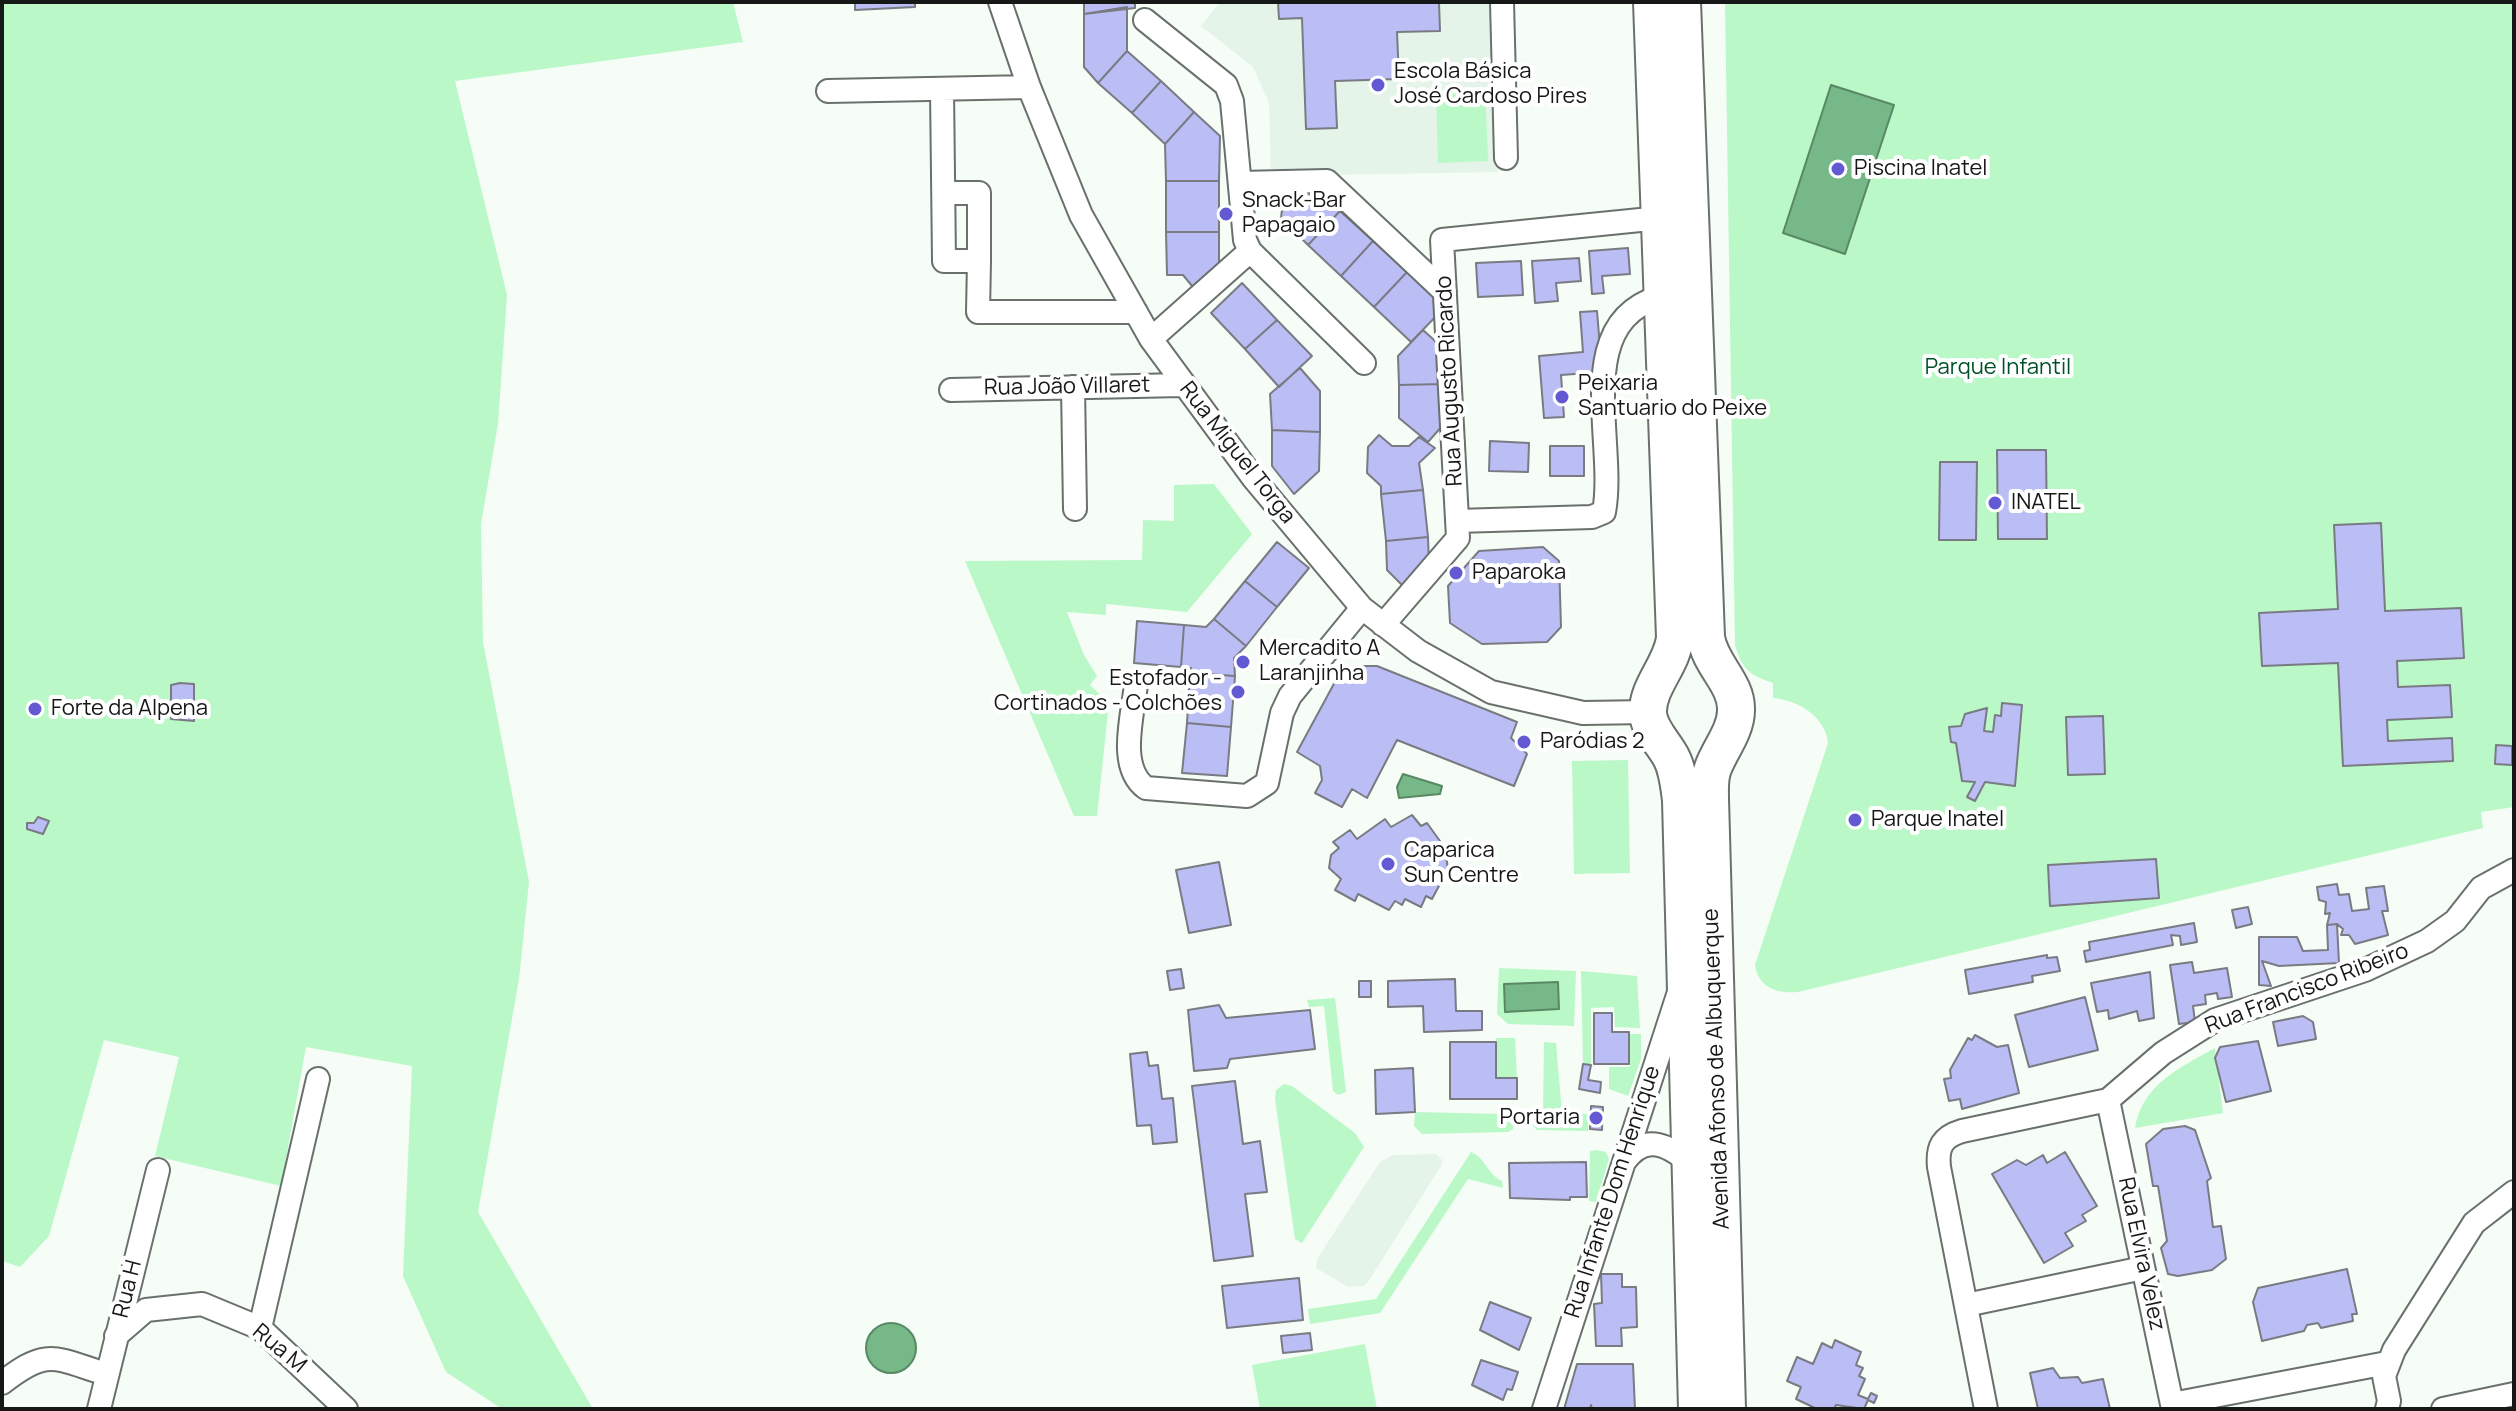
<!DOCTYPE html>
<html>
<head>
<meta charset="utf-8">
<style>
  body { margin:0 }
  #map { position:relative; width:2516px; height:1411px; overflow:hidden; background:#f5fdf6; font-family:Manrope,sans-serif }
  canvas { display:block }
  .frame { position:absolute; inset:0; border:4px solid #151816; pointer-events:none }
</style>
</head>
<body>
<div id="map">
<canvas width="2516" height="1411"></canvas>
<div class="frame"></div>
</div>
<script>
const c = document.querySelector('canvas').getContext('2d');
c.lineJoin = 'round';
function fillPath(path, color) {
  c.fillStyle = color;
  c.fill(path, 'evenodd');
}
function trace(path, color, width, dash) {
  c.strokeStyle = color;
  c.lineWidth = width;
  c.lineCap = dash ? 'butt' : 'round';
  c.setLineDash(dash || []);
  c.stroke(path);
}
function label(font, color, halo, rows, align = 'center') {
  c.font = font + ' Manrope,sans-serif';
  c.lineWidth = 8;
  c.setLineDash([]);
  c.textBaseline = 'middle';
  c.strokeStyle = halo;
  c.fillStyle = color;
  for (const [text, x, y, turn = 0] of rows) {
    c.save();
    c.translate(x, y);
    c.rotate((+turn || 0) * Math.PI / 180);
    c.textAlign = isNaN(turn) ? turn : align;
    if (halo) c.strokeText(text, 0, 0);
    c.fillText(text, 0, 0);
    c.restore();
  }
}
fillPath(new Path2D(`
  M1220 2H1493L1498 172 1271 176 1269 103 1253 67 1201 26Z
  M1436 1154 1443 1161 1441 1166 1368 1282 1363 1286 1348 1287 1316 1268 1317 1259 1380 1162 1393 1155Z`), '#e5f4e8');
fillPath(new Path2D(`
  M2 2H733L743 42 455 81 507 295 498 424 481 524 483 642 529 882 519 979 478 1212 593 1409H502L446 1372 403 1276 412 1066 306 1047 281 1186 155 1156 179 1057 104 1040 49 1236 20 1267 2 1261Z
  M1725 2H2514V807L2481 812 2483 828 1798 992C1778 994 1758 988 1755 965L1828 743C1826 717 1798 700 1773 698V683C1749 675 1742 669 1735 645Z
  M1485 88 1488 161 1438 163 1436 90Z
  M1214 484 1252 534 1187 612 1106 604V615L1067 612 1084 655 1097 676 1090 685 1109 703 1097 816H1074L965 561 1142 560 1143 520 1174 521V485Z
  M1628 760 1630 873 1574 874 1572 761Z
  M1499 968 1576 971 1574 1026 1508 1024 1497 1014Z
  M1581 971 1637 976 1640 1028 1615 1027 1614 1007 1591 1008V1065L1583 1064Z
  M1335 998 1346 1092 1338 1095 1333 1091 1324 1006 1309 1007 1307 1000Z
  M1630 1034H1641V1059L1628 1096 1609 1089V1067H1630Z
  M1496 1038H1515L1517 1078H1496Z
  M1544 1042 1556 1043 1562 1113 1588 1114V1131L1537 1130 1532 1125 1536 1115 1543 1113Z
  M2215 1048 2223 1113 2135 1128C2142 1085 2179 1068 2215 1048Z
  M1284 1084 1292 1086 1355 1133 1364 1147 1302 1243 1295 1239 1275 1099 1276 1090Z
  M1415 1112 1501 1114 1514 1122 1513 1129 1508 1132 1422 1134 1414 1126Z
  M1596 1150 1606 1152 1609 1159 1596 1202 1589 1201 1590 1151Z
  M1471 1152C1486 1158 1487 1174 1502 1181L1503 1188 1468 1179 1380 1313 1310 1324 1308 1309 1376 1299Z
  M1365 1344 1377 1409H1260L1252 1365Z`), '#baf8c8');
const water = new Path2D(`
  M1831 85 1894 105 1845 254 1783 233Z
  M1403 774 1442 786 1440 794 1399 798 1397 787Z
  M1558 982 1559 1009 1505 1012 1504 984Z
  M866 1348a25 25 0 1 1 50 0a25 25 0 1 1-50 0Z`);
fillPath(water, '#76b887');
trace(water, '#598865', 2);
const building = new Path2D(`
  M855 2H915V7L855 10Z
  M1084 2H1135V8L1084 14Z
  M1278 2H1439L1440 31 1397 32 1399 79 1335 81 1337 128 1306 129 1302 18 1279 19Z
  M1127 7V51L1098 83 1084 67V14Z
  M1127 51 1161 81 1132 113 1098 83Z
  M1161 81 1194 112 1165 144 1132 113Z
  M1194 112 1220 136 1219 181H1166L1165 144Z
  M1166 181H1219V232H1166Z
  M1315 188 1340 211 1308 245 1281 218 1284 191Z
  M1340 211 1373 241 1341 276 1308 245Z
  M1166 232H1219V272L1197 292 1183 275H1167Z
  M1373 241 1407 272 1374 307 1341 276Z
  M1628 248 1630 274 1602 276 1604 293 1592 294 1589 251Z
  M1579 258 1581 281 1556 283 1558 301 1535 303 1532 261Z
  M1521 261 1523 295 1478 297 1476 263Z
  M1407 272 1445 307 1411 342 1374 307Z
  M1242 283 1277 320 1245 349 1211 313Z
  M1597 311 1602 372 1561 375 1564 417 1544 418 1539 356 1583 352 1580 312Z
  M1277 320 1312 356 1279 387 1245 349Z
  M1423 330 1444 349V384L1399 385 1398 356Z
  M1300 368 1320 391V432L1272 430 1270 394Z
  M1444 384 1443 425 1428 442 1399 418V385Z
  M1272 430 1320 432 1319 471 1294 494 1272 466Z
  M1379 435 1392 446H1409L1419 437 1435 448 1419 463 1423 490 1381 494V486L1367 473 1368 447Z
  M1490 441 1529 443 1528 472 1489 471Z
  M1550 446H1584V476H1550Z
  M1997 450H2046L2047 539H1998Z
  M1940 462H1977L1976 540H1939Z
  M1423 490 1428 537 1386 541 1381 494Z
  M2381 523 2385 611 2461 608 2464 658 2397 661 2398 687 2450 685 2452 717 2387 720 2388 741 2452 738 2453 761 2343 766 2338 663 2262 666 2259 613 2338 609 2334 525Z
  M1428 537 1429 565 1408 591 1387 570 1386 541Z
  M1277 542 1309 568 1277 607 1245 581Z
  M1543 547 1559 561 1561 627 1547 642 1482 644 1450 623 1448 586 1479 551Z
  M1245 581 1277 607 1246 646 1214 619Z
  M1214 619 1246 646 1234 658 1235 676 1190 673 1191 668 1181 667 1184 625 1206 627Z
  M1137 621 1184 625 1181 667 1134 663Z
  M1354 666H1377L1517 722 1511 738 1527 754 1514 786 1397 740 1367 798 1352 789 1342 807 1315 793 1322 780 1320 766 1297 752 1336 680Z
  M1190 673 1235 676 1231 727 1187 723Z
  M180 683 194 684V721L171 719V685Z
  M2002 703 2022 705 2015 786 1985 782 1975 801 1967 797 1975 782 1962 781 1956 743 1951 742 1949 727 1961 726 1965 714 1987 708 1984 731 1993 732 1995 715 2001 716Z
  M2103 716 2105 774 2068 775 2066 717Z
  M1187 723 1231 727 1227 776 1182 773Z
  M2496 745 2512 746V765L2495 764Z
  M1412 815 1421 826 1427 823 1445 848 1448 869 1432 899 1426 896 1421 907 1405 899 1402 905 1395 901 1389 910 1358 894 1355 901 1335 890 1341 879 1329 868 1331 855 1339 848 1333 842 1350 830 1357 839 1385 819 1391 827Z
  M38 817 49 821 43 834 27 829V823H34Z
  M2156 859 2159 898 2050 906 2048 865Z
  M1219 862 1231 925 1189 933 1176 870Z
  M2337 884 2339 895 2349 894 2352 911 2369 909 2366 888 2384 886 2388 911H2382L2388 935 2355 944 2349 935H2341L2343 929 2337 924 2327 925 2330 913 2325 914 2326 902 2319 900 2317 887Z
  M2248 907 2252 924 2236 928 2232 910Z
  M2194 923 2197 942 2181 945 2180 936 2171 935 2173 945 2086 962 2084 951 2090 950 2089 942Z
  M2337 924 2339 963 2279 966 2262 961 2271 986 2259 985V937H2297L2303 951 2328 950 2327 925Z
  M2047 955V958L2057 957 2060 971 2032 976 2033 982 1969 994 1965 970Z
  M2192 962 2194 973 2227 968 2232 997 2218 999 2217 993 2205 995 2206 1004 2193 1006 2195 1022 2179 1024 2170 965Z
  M1181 969 1184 988 1170 990 1167 971Z
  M2150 972 2154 1018 2139 1021 2137 1011 2109 1019 2108 1010 2097 1012 2091 983Z
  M1455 979 1456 1011H1482V1030L1424 1032 1423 1006 1388 1007V981Z
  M1359 981H1371V997H1359Z
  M2085 997 2098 1050 2029 1067 2015 1015Z
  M1219 1005 1226 1018 1310 1010 1315 1049 1230 1059 1227 1068 1194 1071 1188 1010Z
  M1594 1013H1612V1032H1629V1064H1594Z
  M2303 1016 2313 1022 2316 1039 2278 1046 2273 1022Z
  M1975 1035 1997 1047 2008 1045 2019 1093 1962 1109 1960 1099 1949 1101 1944 1079 1951 1078 1950 1070 1968 1038 1972 1040Z
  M2258 1041 2271 1091 2226 1102 2215 1058 2220 1047Z
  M1450 1042H1496V1078H1517V1099H1450Z
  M1147 1052 1149 1066 1158 1065 1162 1099 1173 1098 1177 1142 1153 1144 1151 1125 1137 1126 1130 1054Z
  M1583 1064 1591 1065 1588 1080 1601 1082 1600 1093 1579 1089Z
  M1413 1068 1415 1112 1376 1114 1375 1070Z
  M1235 1081 1243 1144 1260 1141 1267 1192 1245 1194 1253 1256 1214 1261 1192 1086Z
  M1591 1106 1603 1107 1602 1130 1590 1129Z
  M2185 1126 2195 1130 2211 1178 2207 1181 2213 1227 2221 1226 2226 1259 2212 1270 2178 1276 2168 1274 2161 1248 2167 1241 2158 1186H2153L2146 1144 2163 1129Z
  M2065 1152 2097 1206 2082 1215 2086 1221 2065 1233 2073 1246 2044 1263 1992 1174 2017 1160 2026 1165 2043 1155 2047 1163Z
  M1586 1162 1587 1197H1570V1200L1510 1198 1509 1163Z
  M2347 1269 2357 1314H2352L2353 1321 2321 1328 2318 1323 2307 1325 2304 1331 2262 1341 2253 1302 2258 1288Z
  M1601 1274H1622V1287H1636L1637 1327 1621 1328 1622 1346H1596L1594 1304 1602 1303Z
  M1299 1278 1303 1320 1227 1328 1222 1286Z
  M1490 1302 1531 1318 1519 1350 1480 1330Z
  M1310 1333 1312 1350 1283 1353 1281 1336Z
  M1835 1340 1861 1352 1856 1365 1863 1368 1859 1376 1865 1379 1858 1395 1868 1399 1871 1393 1877 1396 1874 1403 1868 1400 1864 1409 1836 1405 1834 1409H1817L1796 1399 1801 1387 1787 1381 1797 1357 1813 1364 1822 1343 1832 1348Z
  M1481 1360 1518 1372 1512 1390 1507 1389 1503 1400 1472 1385Z
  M1577 1364H1633L1635 1409H1592L1591 1405 1590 1409H1564Z
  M2053 1368 2060 1378 2078 1377 2082 1383 2103 1379 2110 1409H2038L2030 1373Z`);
fillPath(building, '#babef5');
trace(building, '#7a7a83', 2);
const street = new Path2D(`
  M1000 2 1029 87 1081 215 1151 339 1254 479 1362 608 1418 651 1491 692 1583 713 1648 712
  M1502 2 1506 158
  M1145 20 1226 85 1232 101 1245 240 1250 251 1151 339
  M942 89 944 261H979V193H944
  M828 91 1029 87
  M1240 183 1327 181 1445 292
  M1250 251 1364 363
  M979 261 978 312H1136
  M1073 387 1075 509
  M951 390 1182 385
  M1457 521 1592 517 1604 512C1617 443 1570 323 1660 297
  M1383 625 1458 538 1442 240 1660 218
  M1136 684C1133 715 1117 767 1146 788L1247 796 1267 783 1282 713 1290 696 1362 608
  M2108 1100 2173 1409
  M1624 1162C1644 1134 1665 1143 1689 1162
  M1966 1305 2143 1268
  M260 1328 318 1079
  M116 1336 146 1310 202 1304 260 1328 346 1409
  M2 1383C48 1347 54 1358 106 1374
  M2172 1404 2387 1363
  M99 1409 158 1170
  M1544 1409 1679 992
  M1986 1409 1939 1167C1937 1147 1942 1137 1962 1131L2108 1100 2163 1053 2215 1020 2365 970 2427 941 2455 921 2481 888 2514 870
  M2387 1409 2389 1401 2384 1376 2394 1350 2474 1223 2514 1192
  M2443 1409 2514 1394`);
const primary = new Path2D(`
  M1652 2 1675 637C1673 664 1647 686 1648 713 1649 730 1663 742 1671 757 1678 770 1679 785 1681 800L1697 1409
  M1682 2 1706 637C1709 664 1737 683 1736 710 1736 731 1720 749 1713 768 1709 778 1710 788 1710 799L1727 1409`);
trace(street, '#6a716c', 26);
trace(primary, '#6a716c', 40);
trace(street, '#fff', 22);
trace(primary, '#fff', 36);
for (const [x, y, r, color] of [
  [1378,85,8,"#635ad3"],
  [1838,169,8,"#635ad3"],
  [1226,214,8,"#635ad3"],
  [1562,397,8,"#635ad3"],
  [1995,503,8,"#635ad3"],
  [1456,573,8,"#635ad3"],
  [1243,662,8,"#635ad3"],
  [1238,692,8,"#635ad3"],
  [35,709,8,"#635ad3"],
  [1524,742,8,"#635ad3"],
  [1855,820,8,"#635ad3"],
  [1388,864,8,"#635ad3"],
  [1596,1118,8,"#635ad3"]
]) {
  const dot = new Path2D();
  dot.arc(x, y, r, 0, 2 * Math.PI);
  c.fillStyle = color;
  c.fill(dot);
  trace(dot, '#fff', 3);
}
label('22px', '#151816', '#fff', [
  ["Escola Básica",1394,72],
  ["José Cardoso Pires",1394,97],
  ["Piscina Inatel",1854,169],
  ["Snack-Bar",1242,201],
  ["Papagaio",1242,226],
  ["Peixaria",1578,384],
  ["Santuario do Peixe",1578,409],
  ["INATEL",2011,503],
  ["Paparoka",1472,573],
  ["Mercadito A",1259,649],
  ["Laranjinha",1259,674],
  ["Estofador -",1222,679,"right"],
  ["Cortinados - Colchões",1222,704,"right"],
  ["Forte da Alpena",51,709],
  ["Paródias 2",1540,742],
  ["Parque Inatel",1871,820],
  ["Caparica",1404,851],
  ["Sun Centre",1404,876],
  ["Portaria",1580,1118,"right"]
], 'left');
label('22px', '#005226', '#fff', [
  ["Parque Infantil",1998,368]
]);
label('22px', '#151816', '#fff', [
  ["Rua Augusto Ricardo",1450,381,-93],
  ["Rua João Villaret",1067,387,-1],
  ["Rua Miguel Torga",1237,453,52],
  ["Rua Francisco Ribeiro",2307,989,-21],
  ["Avenida Afonso de Albuquerque",1717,1069,-92],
  ["Rua Infante Dom Henrique",1613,1192,-72],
  ["Rua Elvira Velez",2141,1254,78],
  ["Rua H",128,1289,-76],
  ["Rua M",279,1349,40]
]);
</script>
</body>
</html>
